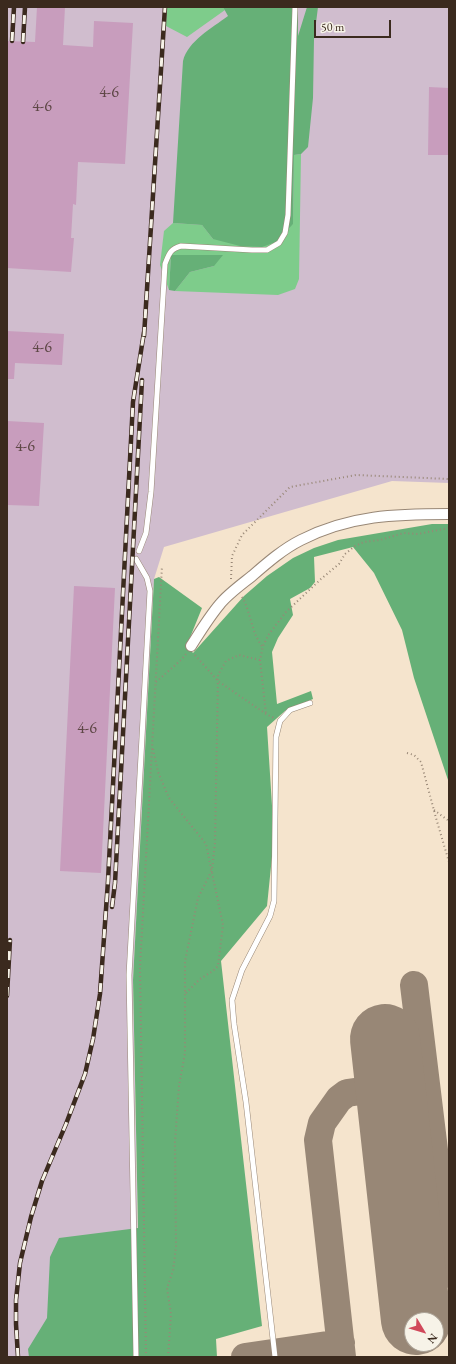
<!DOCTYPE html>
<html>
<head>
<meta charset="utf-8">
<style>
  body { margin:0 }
  #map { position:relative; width:456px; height:1364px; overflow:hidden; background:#f5e4cd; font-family:"EB Garamond",serif }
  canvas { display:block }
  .frame { position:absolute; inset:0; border:8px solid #3b2a1e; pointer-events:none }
  .north { position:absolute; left:404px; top:1312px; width:40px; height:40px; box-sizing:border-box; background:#f7f3e8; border:1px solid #aca397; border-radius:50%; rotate:128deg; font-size:11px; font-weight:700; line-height:16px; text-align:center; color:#3b2a1e }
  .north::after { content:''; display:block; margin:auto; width:14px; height:18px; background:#d1495b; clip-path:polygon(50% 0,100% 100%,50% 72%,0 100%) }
  .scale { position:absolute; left:314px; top:20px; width:77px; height:18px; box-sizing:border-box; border:2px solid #3b2a1e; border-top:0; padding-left:5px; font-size:12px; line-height:14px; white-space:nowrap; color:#3b2a1e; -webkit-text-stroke:3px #f7f3e8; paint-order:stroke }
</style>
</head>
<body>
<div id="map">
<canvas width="456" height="1364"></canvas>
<div class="frame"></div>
<div class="north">N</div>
<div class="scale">50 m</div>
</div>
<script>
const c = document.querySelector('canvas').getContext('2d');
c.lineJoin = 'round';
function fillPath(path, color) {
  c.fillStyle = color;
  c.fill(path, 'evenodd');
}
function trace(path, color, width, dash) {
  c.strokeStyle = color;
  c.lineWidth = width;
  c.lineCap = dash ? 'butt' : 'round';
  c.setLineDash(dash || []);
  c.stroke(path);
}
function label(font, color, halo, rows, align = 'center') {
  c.font = font + ' "EB Garamond",serif';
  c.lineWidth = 3.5;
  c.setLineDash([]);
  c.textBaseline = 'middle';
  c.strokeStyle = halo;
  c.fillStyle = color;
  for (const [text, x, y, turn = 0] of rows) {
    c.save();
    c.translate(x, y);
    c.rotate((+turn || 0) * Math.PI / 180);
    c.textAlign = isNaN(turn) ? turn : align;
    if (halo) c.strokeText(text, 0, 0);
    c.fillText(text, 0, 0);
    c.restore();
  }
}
fillPath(new Path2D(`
  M7 7H449V483L392 481 164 547 154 579 133 980 140 1357H7Z`), '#d0bdce');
fillPath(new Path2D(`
  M167 7H223L225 10 187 37 166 26Z
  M301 154 299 279 295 289 278 295 175 291 190 272 214 266 171 255 169 290 160 265 164 231 173 223 202 225 213 239 293 224 294 155Z`), '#7ecc8b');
fillPath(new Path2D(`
  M223 7H298V36L307 7H318L314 39 313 98 308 147 301 154 294 155 293 224 276 242 262 247 240 246 213 239 202 225 173 223 183 61C188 41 212 28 228 16Z
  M171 255H223L214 266 190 272 175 291 169 290Z
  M432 524H449V783L414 678 402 630 374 573 353 547 314 557 315 582 310 588 290 599 293 615 278 638 272 652 277 704 311 691 313 699 285 711 267 727 274 837 267 906 221 961 262 1326 216 1339 217 1357H29L28 1349 47 1318 50 1257 59 1238 138 1228 133 980 154 579 159 577 202 608 187 645 193 653 244 596 267 576 293 558 314 548 338 540Z`), '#66b077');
trace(new Path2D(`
  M414 985 449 1274
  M245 1357 341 1343
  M342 1357 318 1140 322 1123 339 1099 347 1093 390 1087`), '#988776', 28);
trace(new Path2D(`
  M385 1039 416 1320`), '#988776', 70);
fillPath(new Path2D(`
  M37 7H65L63 45 93 47 94 21 133 23 125 164 78 162 76 205 73 204 71 238H74L71 272 7 268V41L35 42Z
  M429 87 449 88V155H428Z
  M7 331 64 334 62 365 15 363 14 379H7Z
  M7 421 44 423 39 506 7 505Z
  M74 586 115 588 101 873 60 871Z`), '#c89dbd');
const lane = new Path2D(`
  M139 551 146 533 151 492 165 264C169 254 170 249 181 246L252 250H267L279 243 285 233 288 215 295 7
  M136 559 147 578 150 591 129 975 136 1357
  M275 1357 246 1102 234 1024 232 1000 242 970 270 916 274 901 276 737 280 721 290 710 310 703`);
const street = new Path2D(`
  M191 646C200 632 209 617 220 604 228 594 242 584 252 576 267 563 283 549 301 540 350 515 396 514 449 514`);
trace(lane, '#988776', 6);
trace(street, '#988776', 12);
trace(new Path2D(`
  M231 579 232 556 242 535 290 487 356 475 449 479
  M242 597C251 612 251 632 262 646
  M195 655 218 681 266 714 274 718
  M260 660 266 714
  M156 682 181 660 186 654
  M153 749 158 772 169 798 206 844 223 925 218 966 213 971 200 979 186 993
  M407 753 414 755 421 762 436 818 449 862
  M434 810 449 821
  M146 1357 140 967 162 566
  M168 1357 171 1314 167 1288 173 1271 176 1247 175 1142 179 1086 185 1053V961L198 898 212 870 215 843 218 675 226 661 239 655 260 660 263 646 269 634 286 612 321 579 339 564 345 554 355 546 364 542 380 540 404 533 418 534 449 528`), '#988776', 2, [1, 3]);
trace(lane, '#fff', 5);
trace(street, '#fff', 10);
const rail = new Path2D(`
  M12 41 14 7
  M23 42 25 7
  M144 336 165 7
  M112 907 115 883 142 380
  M7 996 10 940
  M18 1357 16 1324V1300L20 1263 31 1217 42 1181 66 1124 85 1074 93 1039 100 994 108 881 133 402 144 332`);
trace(rail, '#3b2a1e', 4.5);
trace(rail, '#f7f3e8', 3, [9]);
label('16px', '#5e4746', null, [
  ["4-6",109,93],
  ["4-6",42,107],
  ["4-6",42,348],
  ["4-6",25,447],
  ["4-6",87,729]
]);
</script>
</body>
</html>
